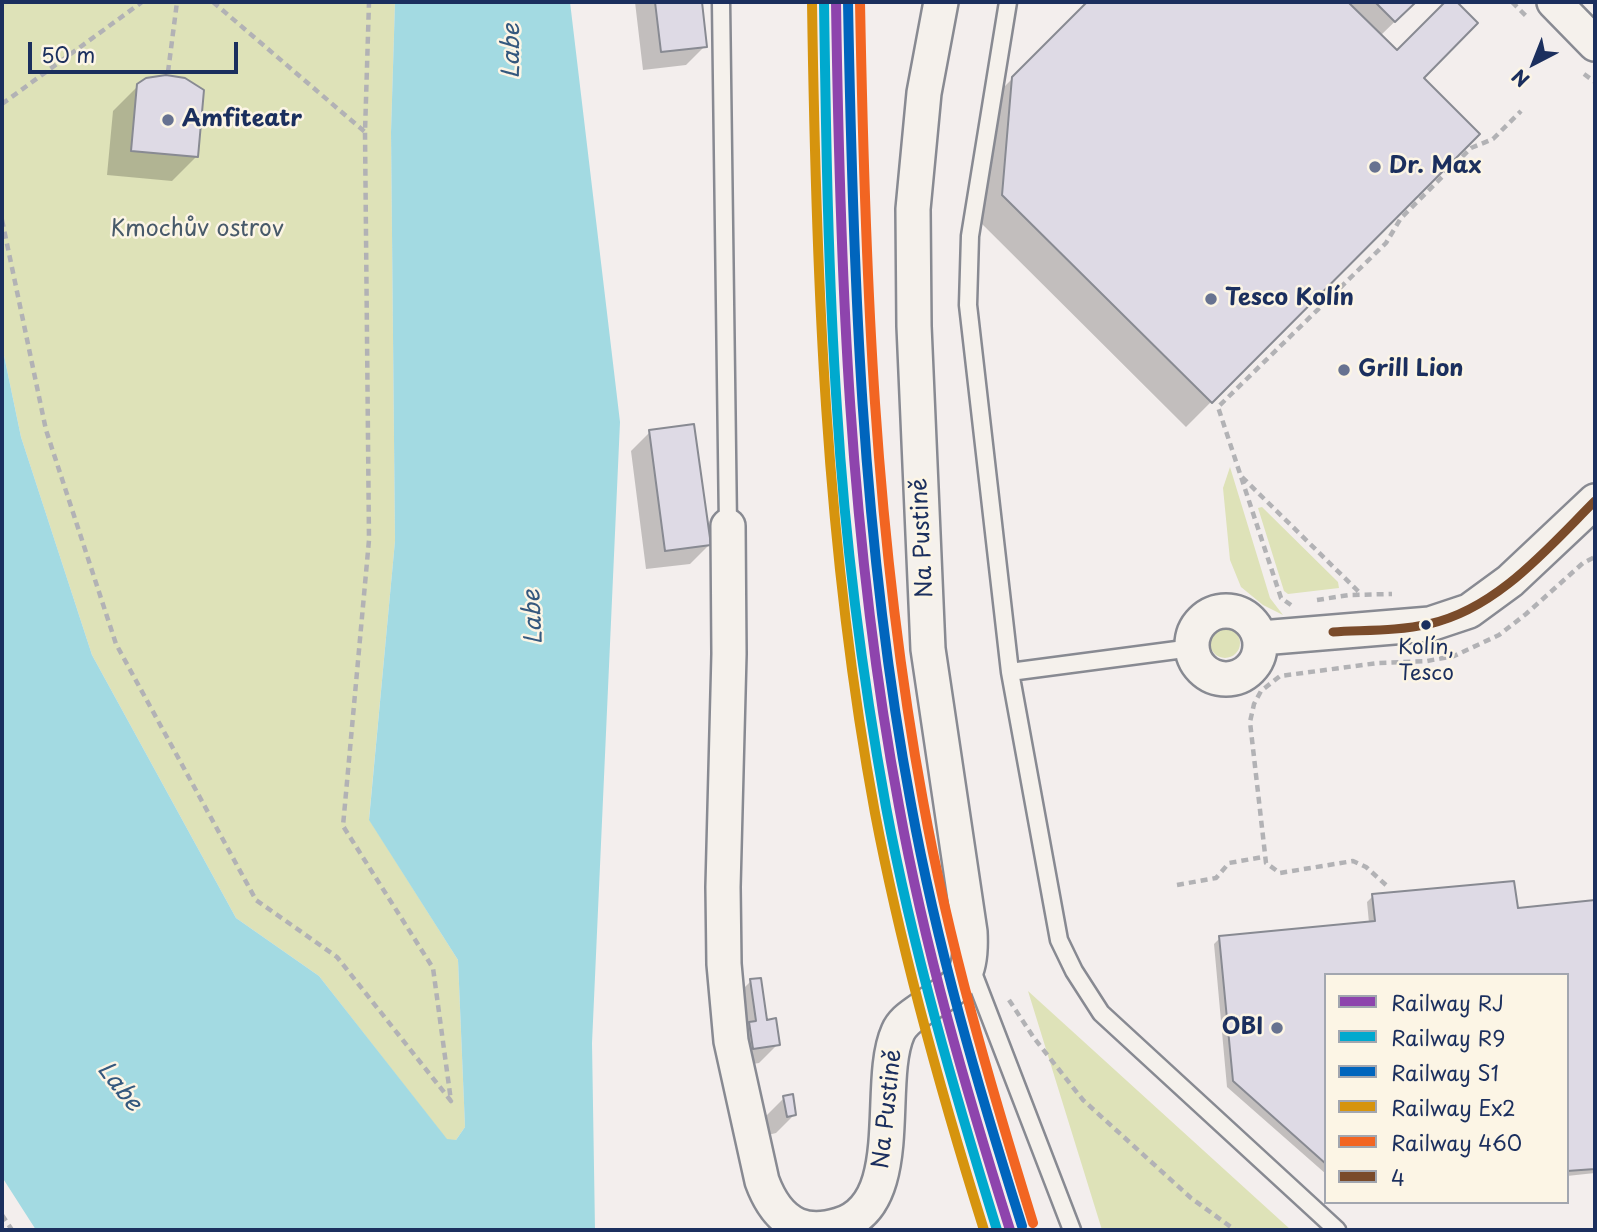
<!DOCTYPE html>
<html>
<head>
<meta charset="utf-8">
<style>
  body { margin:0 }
  #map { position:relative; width:1597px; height:1232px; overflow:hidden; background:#f3eeed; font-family:"Playpen Sans",sans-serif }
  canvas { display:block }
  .frame { position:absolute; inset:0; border:4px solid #1b2f5e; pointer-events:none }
  .legend { position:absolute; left:1324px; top:973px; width:245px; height:231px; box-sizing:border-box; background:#fcf5e5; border:2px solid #a2a6af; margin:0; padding:9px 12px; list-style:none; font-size:21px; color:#1b2f5e }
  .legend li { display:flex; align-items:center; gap:14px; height:35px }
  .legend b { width:35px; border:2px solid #a2a6af }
  .north { position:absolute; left:1499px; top:28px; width:70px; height:70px; -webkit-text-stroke:5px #fcf5e5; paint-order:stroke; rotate:222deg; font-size:19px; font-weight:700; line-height:28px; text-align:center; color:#1b2f5e }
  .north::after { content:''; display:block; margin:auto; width:24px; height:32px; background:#1b2f5e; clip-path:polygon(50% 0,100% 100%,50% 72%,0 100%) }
  .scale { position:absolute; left:28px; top:42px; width:210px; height:32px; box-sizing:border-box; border:4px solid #1b2f5e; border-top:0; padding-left:9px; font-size:21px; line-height:24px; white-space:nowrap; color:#1b2f5e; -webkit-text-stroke:5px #fcf5e5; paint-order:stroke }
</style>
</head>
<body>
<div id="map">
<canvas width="1597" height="1232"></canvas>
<div class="frame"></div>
<ul class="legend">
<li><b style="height:9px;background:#8e44ad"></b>Railway RJ</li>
<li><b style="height:9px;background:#00a9ce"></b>Railway R9</li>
<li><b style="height:9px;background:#0065bd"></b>Railway S1</li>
<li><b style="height:9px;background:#d6940e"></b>Railway Ex2</li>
<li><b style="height:9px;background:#f26522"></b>Railway 460</li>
<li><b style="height:9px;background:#7a4b2a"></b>4</li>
</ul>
<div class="north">N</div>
<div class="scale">50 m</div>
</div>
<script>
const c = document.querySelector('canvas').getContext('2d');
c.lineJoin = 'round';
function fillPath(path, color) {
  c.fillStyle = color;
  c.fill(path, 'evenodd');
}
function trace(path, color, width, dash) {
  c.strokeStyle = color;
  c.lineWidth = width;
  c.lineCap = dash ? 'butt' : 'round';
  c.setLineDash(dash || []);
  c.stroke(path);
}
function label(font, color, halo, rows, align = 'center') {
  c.font = font + ' "Playpen Sans",sans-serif';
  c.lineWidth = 5;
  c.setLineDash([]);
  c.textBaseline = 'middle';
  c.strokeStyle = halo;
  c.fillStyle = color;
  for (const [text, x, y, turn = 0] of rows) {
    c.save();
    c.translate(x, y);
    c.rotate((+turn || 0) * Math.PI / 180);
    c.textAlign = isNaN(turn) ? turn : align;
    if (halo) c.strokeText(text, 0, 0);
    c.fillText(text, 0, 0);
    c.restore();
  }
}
fillPath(new Path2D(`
  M2 2H395L391 132 395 541 369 819 458 960 465 1127 456 1140H447L319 976 236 918 92 655 21 437 2 346Z
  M1230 467 1270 598 1283 615 1263 605 1241 587 1230 560 1223 488Z
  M1262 507 1338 582 1339 588 1288 594 1284 591 1258 508Z
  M1210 643a15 15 0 1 1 30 0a15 15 0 1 1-30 0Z
  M1028 991 1291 1230H1102Z`), '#dee2b8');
fillPath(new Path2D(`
  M395 2H570L620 422 592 1043 595 1230H36L2 1177V346L21 437 92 655 236 918 319 976 447 1139 456 1140 465 1127 458 960 369 820 395 541 391 132Z`), '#a3dae2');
fillPath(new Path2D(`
  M635 2H700L705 46 686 65 643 70Z
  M1089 2H1415L1380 36 1397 53 1448 2H1454L1476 23 1421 78 1478 134 1186 427 978 220 987 104Z
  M139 85 197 156 172 181 107 175 113 111Z
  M650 432 709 545 690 564 646 569 631 451Z
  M1373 896 1516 909 1595 902V1173L1567 1176V975H1326V1174L1227 1087 1214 944 1220 938 1369 923 1367 902Z
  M751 981 766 1022 778 1044 759 1063 734 1067 732 1000Z
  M784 1098 795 1114 776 1133 768 1135 765 1117Z`), '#0003');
const building = new Path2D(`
  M655 2H702L707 47 661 52Z
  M1087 2H1348L1397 50 1445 2H1457L1478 23 1424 78 1480 134 1212 403 1002 195 1012 77Z
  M1375 2H1416L1395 22Z
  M166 75 185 78 204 90 198 157 131 151 137 84 146 78Z
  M694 424 711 545 665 551 649 430Z
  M1514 881 1518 908 1595 900V1169L1567 1171V975H1326V1164L1233 1081 1219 936 1375 921 1372 894Z
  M761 978 767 1020 776 1018 780 1045 753 1049 749 1022 756 1021 750 979Z
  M793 1094 796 1115 787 1117 783 1096Z`);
fillPath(building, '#dedae5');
trace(building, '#888a92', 2);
const service = new Path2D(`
  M721 2 728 526
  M1008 2 970 236 968 305 1010 672 1192 648
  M1010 672 1059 940 1074 971 1101 1013 1337 1230
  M970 965 1072 1230`);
const minor = new Path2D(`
  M1554 2 1595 44
  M728 526 729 654 723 887 724 964 731 1041 762 1181C769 1200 779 1217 797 1225 811 1231 826 1229 839 1225 909 1205 875 1083 898 1032 902 1023 909 1018 916 1013 955 984 973 988 970 932L928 649 914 326 913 209 924 93 941 2
  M1192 645a34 34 0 1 1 68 0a34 34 0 1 1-68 0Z
  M1261 638 1430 624 1469 611 1510 581 1595 501`);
trace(service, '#888a92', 21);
trace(minor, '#888a92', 38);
trace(new Path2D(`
  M213 2 365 132
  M1512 2 1526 16
  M168 72 177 2
  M1584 74 1595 82
  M2 104 142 2
  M2 220 46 430 116 644 256 900 337 957 451 1101 433 968 343 826 369 540 365 132 369 2
  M1242 477 1360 593
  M1317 600 1349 595 1392 594
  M1291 605 1281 598 1218 407 1386 243 1401 218 1471 148 1493 139 1521 111
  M1177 885 1216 878 1229 863 1263 857
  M1386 885 1366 867 1353 861 1280 873 1266 863 1250 722 1254 704 1261 691 1280 676 1378 663 1427 661 1454 656 1499 635 1526 614 1583 563 1595 557
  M1009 1000 1034 1038 1083 1100 1191 1198 1235 1230
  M2 1215 12 1230`), '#b2b2b5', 4.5, [7, 5]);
trace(service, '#f5f1ec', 16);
trace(minor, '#f5f1ec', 33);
trace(new Path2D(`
  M1333 632C1365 630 1398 631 1429 624 1497 609 1548 548 1595 501`), '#7a4b2a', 9);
trace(new Path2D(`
  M836 2C840 272 849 540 899 806 925 950 966 1090 1010 1230`), '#8e44ad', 10);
trace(new Path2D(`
  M824 2C826 138 828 274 837 409 845 542 862 675 886 807 913 950 954 1091 997 1230`), '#00a9ce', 10);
trace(new Path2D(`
  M848 2C853 272 861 538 911 804 937 947 978 1087 1022 1226`), '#0065bd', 10);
trace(new Path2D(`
  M812 2C816 274 825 545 875 813 902 954 941 1093 984 1230`), '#d6940e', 10);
trace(new Path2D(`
  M860 2C865 271 874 536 923 801 949 945 990 1084 1033 1223`), '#f26522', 10);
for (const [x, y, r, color] of [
  [168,120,7,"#677290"],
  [1375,167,7,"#677290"],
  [1211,299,7,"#677290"],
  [1344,370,7,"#677290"],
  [1426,625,6,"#1b2f5e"],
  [1277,1028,7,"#677290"]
]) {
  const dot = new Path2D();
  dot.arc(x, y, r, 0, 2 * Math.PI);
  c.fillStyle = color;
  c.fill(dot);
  trace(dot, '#fcf5e5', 2.5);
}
label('21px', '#1b2f5e', '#fcf5e5', [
  ["Kolín,",1426,648],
  ["Tesco",1426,674]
]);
label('bold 23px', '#1b2f5e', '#fcf5e5', [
  ["Amfiteatr",182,120],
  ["Dr. Max",1389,167],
  ["Tesco Kolín",1225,299],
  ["Grill Lion",1358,370],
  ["OBI",1263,1028,"right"]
], 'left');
label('23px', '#485a6a', '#fcf5e5', [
  ["Kmochův ostrov",197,230]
]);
label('23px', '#1b2f5e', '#fcf5e5', [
  ["Na Pustině",923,538,-93],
  ["Na Pustině",888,1109,-84]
]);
label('italic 24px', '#34587e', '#fcf5e5', [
  ["Labe",512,51,-90],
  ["Labe",534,617,-93],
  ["Labe",119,1087,51]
]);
</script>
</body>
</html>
